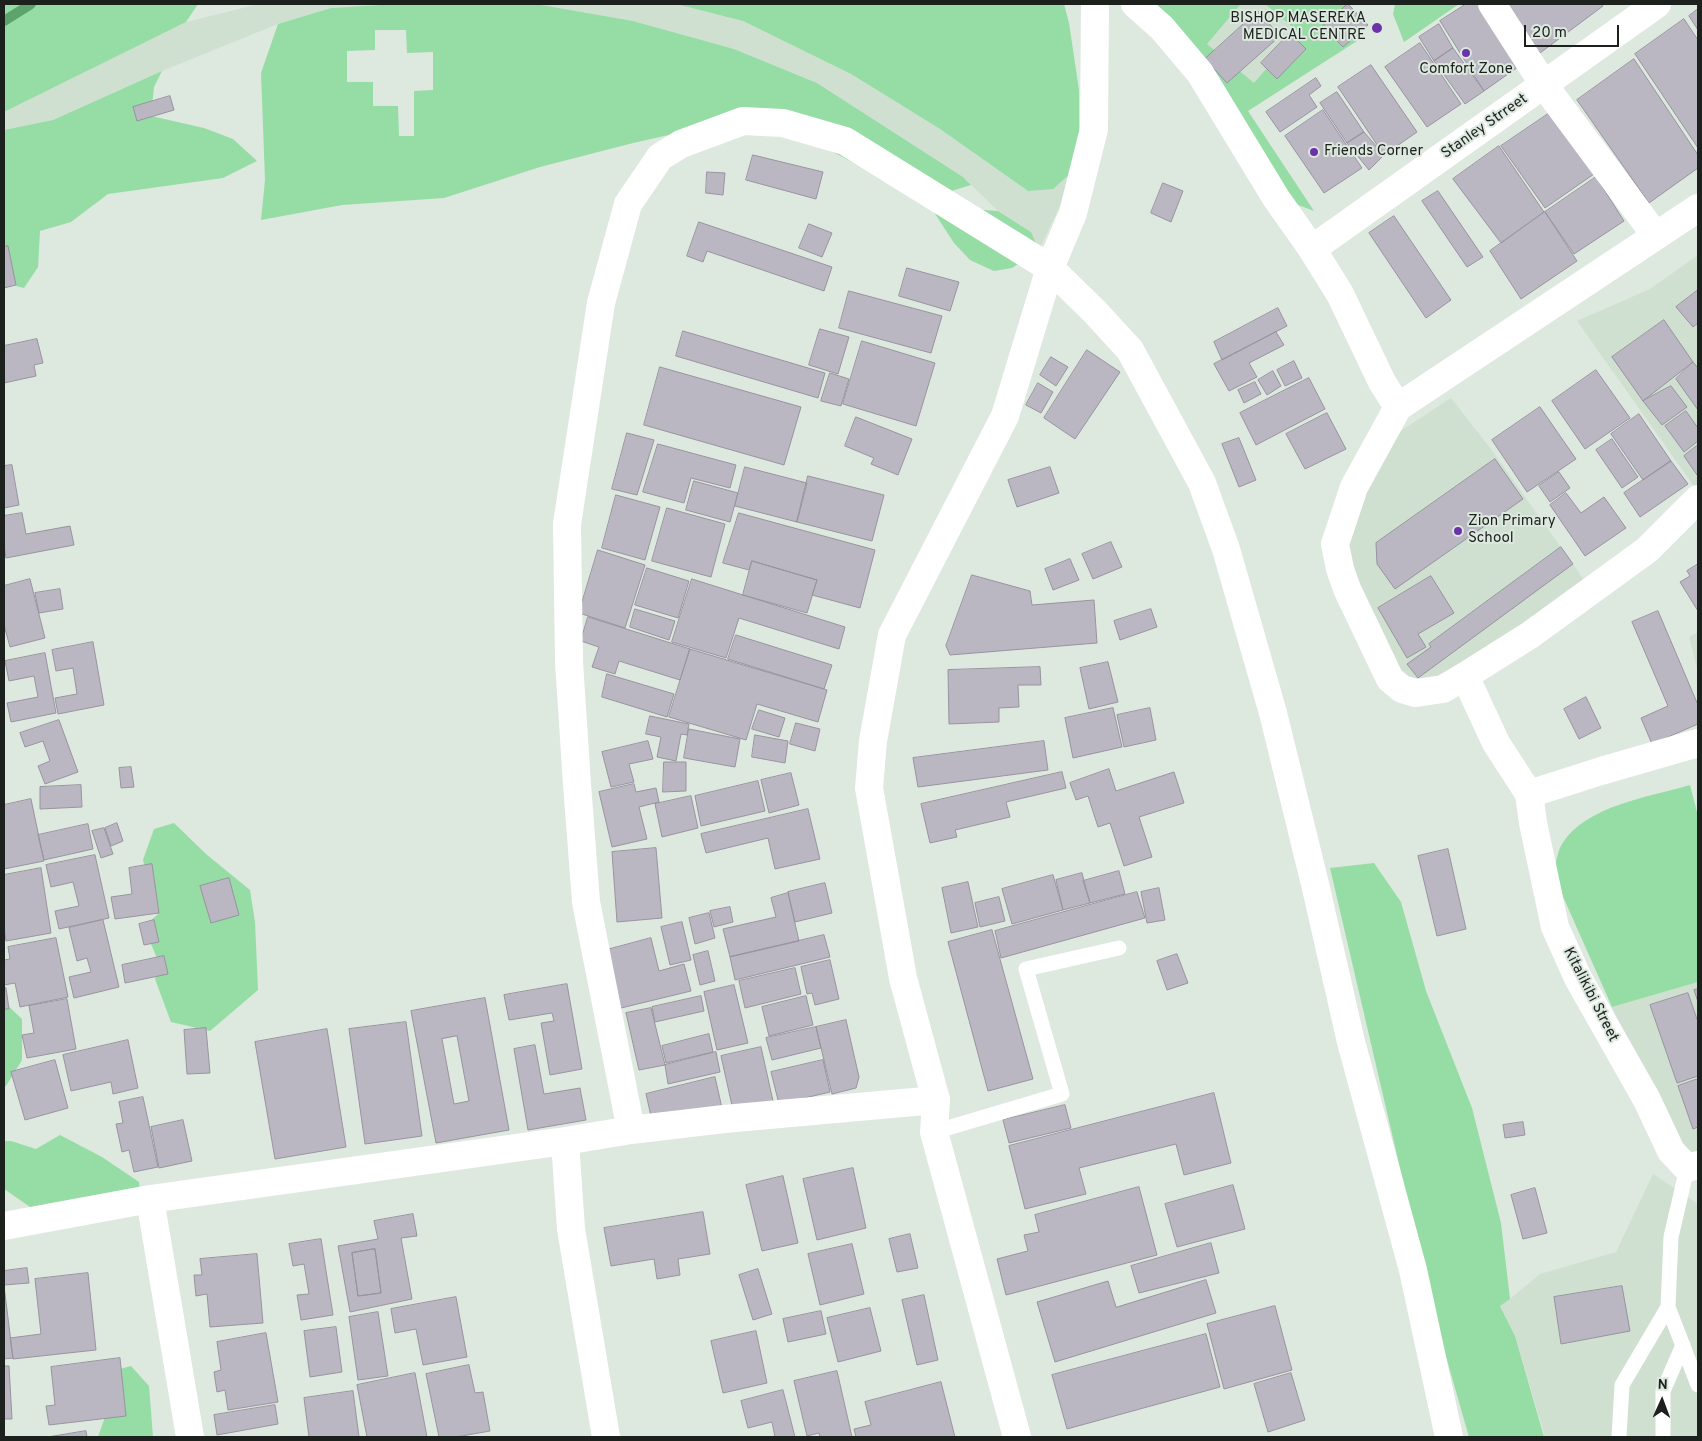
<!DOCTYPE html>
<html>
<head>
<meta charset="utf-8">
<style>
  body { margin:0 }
  #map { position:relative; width:1702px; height:1441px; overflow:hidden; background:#dde8df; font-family:Overpass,sans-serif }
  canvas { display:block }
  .frame { position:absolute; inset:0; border:5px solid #1d211e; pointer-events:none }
  .north { position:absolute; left:1637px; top:1376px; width:50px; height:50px; -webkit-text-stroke:4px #dde8df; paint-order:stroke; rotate:2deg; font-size:14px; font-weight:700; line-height:20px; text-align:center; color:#1d211e }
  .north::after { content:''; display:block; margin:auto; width:18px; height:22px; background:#1d211e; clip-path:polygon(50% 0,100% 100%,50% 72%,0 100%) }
  .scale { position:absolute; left:1524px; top:25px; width:95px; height:22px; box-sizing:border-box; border:2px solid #1d211e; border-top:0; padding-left:6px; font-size:15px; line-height:18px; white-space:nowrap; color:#1d211e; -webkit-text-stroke:4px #dde8df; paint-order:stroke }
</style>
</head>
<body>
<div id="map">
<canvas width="1702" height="1441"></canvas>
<div class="frame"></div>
<div class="north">N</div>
<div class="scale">20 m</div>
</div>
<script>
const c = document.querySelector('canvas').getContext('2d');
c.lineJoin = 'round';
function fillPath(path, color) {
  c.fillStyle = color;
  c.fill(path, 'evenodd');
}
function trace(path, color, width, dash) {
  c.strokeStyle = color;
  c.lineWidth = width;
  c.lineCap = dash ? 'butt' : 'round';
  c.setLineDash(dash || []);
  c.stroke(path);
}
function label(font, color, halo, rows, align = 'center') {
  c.font = font + ' Overpass,sans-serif';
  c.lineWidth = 4;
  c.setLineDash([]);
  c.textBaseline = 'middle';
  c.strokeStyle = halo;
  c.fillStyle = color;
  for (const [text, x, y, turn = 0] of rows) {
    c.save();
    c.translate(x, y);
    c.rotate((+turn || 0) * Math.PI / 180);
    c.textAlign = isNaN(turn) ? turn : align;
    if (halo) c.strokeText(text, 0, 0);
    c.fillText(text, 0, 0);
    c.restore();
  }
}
fillPath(new Path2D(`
  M259 4H397L331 8 278 24 162 71 53 120 4 130V112L186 22Z
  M536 4H676L743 21 851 74 940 129 1028 191 1079 166 1039 250 1031 232 998 211 963 177 817 83 734 49 633 21Z
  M1241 4H1265L1298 32 1254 84 1207 44Z
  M1698 255V492L1577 321 1650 289Z
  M1451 398 1491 449 1587 584 1434 696 1398 689 1346 549 1348 525 1390 438Z
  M1698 632V672L1689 637Z
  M1698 982V1167L1675 1153 1612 1007Z
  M1653 1174 1698 1204V1437H1545L1515 1336 1500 1305 1510 1299 1540 1274 1616 1252Z`), '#cfe0d1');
fillPath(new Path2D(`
  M4 4H198L186 22 4 112Z
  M397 4H536L633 21 734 49 817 83 963 177 971 185 935 196 875 174 812 141 753 116 633 143 540 167 444 198 342 205 261 220 265 180 261 73 278 24 331 8ZM375 30H406L407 53 433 52V90L414 91V136H399L398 106H373V82H347V51L375 50Z
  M676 4H1064L1069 23 1079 90V166L1053 189 1028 191 940 129 851 74 743 21Z
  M1126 4H1241L1207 44 1254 83 1298 32 1265 4H1348L1352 11 1357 41 1248 111 1314 211 1288 201Z
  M1395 4H1459L1404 42 1393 14Z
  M162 71 154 87 151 116 204 128 233 139 257 161 223 178 108 194 71 222 40 231 38 267 24 288 16 286 4 263V130L53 120Z
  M930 206 998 211 1031 232 1039 250 1012 268 994 271 970 260 954 243Z
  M1690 785 1698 816V982L1612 1007 1553 874C1556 865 1557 852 1562 844 1585 806 1649 797 1690 785Z
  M174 823 206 854 250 890 255 922 258 990 210 1031 171 1022 155 979 159 963 144 927 158 914 143 860 154 829Z
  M1374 863 1401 902 1426 991 1472 1108 1501 1223 1510 1299 1500 1306 1515 1336 1544 1437H1469L1435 1318 1330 868Z
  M4 1002 22 1019V1060L6 1086H4Z
  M60 1135 102 1157 139 1182 141 1204 36 1211 4 1189V1141H11L36 1149Z
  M131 1366 149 1386 153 1437H98L106 1414 102 1374Z`), '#96dca5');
trace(new Path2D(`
  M4 21 31 4`), '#5ba56d', 10);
const building = new Path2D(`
  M1348 4 1368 25 1343 47 1323 26Z
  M1466 4H1486L1525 62 1484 91 1440 21Z
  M1504 4H1602L1603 6 1540 53Z
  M1698 9V30L1689 16Z
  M1258 11 1280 36 1227 83 1205 59Z
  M1684 19 1698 40V148L1635 54Z
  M1439 24 1453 48 1434 61 1419 37Z
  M1290 33 1306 49 1277 79 1261 63Z
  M1420 43 1461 104 1427 127 1385 67Z
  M1453 48 1484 91 1465 104 1434 61Z
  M1634 59 1698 155V168L1649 203 1577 100Z
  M1371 65 1417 132 1384 155 1338 87Z
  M1316 78 1321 86 1309 95 1317 107 1280 132 1266 112Z
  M1337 92 1364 132 1347 143 1320 103Z
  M170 96 174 110 137 121 133 107Z
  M1323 110 1362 168 1324 193 1285 136Z
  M1551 112 1594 174 1545 208 1501 146Z
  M1364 132 1384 155 1369 170 1347 143Z
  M1499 146 1544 212 1501 243 1453 179Z
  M753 155 823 172 816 199 746 180Z
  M707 172 725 173 723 195 706 193Z
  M1596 177 1624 221 1574 254 1545 212Z
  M1163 183 1183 191 1171 222 1151 213Z
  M1438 191 1483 257 1467 267 1422 201Z
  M1545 212 1577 261 1521 299 1490 251Z
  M1394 216 1451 300 1426 318 1369 233Z
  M699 222 832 267 824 291 707 251 703 262 687 256Z
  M809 224 832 233 822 257 799 248Z
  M8 246 16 285 4 288V247Z
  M907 268 959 282 950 311 899 296Z
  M1698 290V323L1693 327 1676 307Z
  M849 291 942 316 931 353 839 328Z
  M1278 308 1287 326 1222 360 1214 342Z
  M1664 320 1693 362 1643 401 1612 357Z
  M820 329 849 337 838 374 809 365Z
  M683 331 825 373 818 398 676 356Z
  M1276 332 1284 345 1249 363 1257 377 1229 391 1214 364Z
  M37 339 43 363 34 365 36 376 4 383V346Z
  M862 341 935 363 916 426 843 404Z
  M1087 350 1120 372 1075 439 1044 418Z
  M1051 357 1068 367 1056 386 1040 375Z
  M1294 361 1302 378 1285 386 1277 370Z
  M1693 362 1698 368V410L1676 379Z
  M660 367 801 407 784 465 644 425Z
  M1596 370 1630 418 1585 449 1552 401Z
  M1273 371 1281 386 1267 395 1258 380Z
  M830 373 849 379 841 406 821 401Z
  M1309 378 1325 409 1256 445 1240 413Z
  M1255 382 1261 394 1244 403 1238 390Z
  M1038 383 1053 392 1041 413 1026 405Z
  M1671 386 1687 407 1662 425 1643 401Z
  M1540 407 1576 459 1527 492 1492 440Z
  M1686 411 1698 428V441L1684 452 1665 426Z
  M1327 413 1346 449 1305 469 1286 434Z
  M1639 414 1671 461 1643 480 1611 434Z
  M856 417 912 439 898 475 871 464 874 458 845 446Z
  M627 433 654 440 637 495 612 489Z
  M1239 438 1256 480 1239 487 1222 444Z
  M1612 439 1638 477 1622 488 1596 450Z
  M658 444 736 465 730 488 691 478 684 503 643 492Z
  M1698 445V474L1697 475 1684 456Z
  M1495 459 1523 499 1395 589 1377 564 1376 543Z
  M1671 461 1688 484 1640 517 1624 493Z
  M12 465 19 505 4 508V466Z
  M745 467 807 483 797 522 735 506Z
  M1050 467 1059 493 1017 507 1008 480Z
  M1559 472 1570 488 1550 502 1539 486Z
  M808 476 884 495 872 541 797 522Z
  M694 481 738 493 730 522 686 510Z
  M1566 493 1581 513 1604 497 1626 528 1585 556 1550 505Z
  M616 495 660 507 645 560 602 548Z
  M667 508 725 524 711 577 652 561Z
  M22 513 26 534 70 526 74 545 6 558 4 546V516Z
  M739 513 875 550 860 608 812 595 817 580 752 561 749 570 723 563Z
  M1111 542 1122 567 1093 579 1082 554Z
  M1561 547 1573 564 1418 678 1407 664 1431 647 1429 644Z
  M598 550 645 565 625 628 579 613Z
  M1070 559 1079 580 1053 590 1045 569Z
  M752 561 817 580 807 613 743 595Z
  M1698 564V611L1680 582 1690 576 1687 571Z
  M647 568 689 581 678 618 635 605Z
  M972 575 1030 591 1032 605 1094 600 1097 643 950 655 946 646Z
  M1431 576 1454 613 1418 634 1426 647 1407 658 1378 608Z
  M30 579 45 638 10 647 4 625V586Z
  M692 579 845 627 839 649 739 618 726 658 672 642Z
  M60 589 63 609 39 613 35 593Z
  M635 609 675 621 669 640 630 627Z
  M1151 609 1157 627 1120 640 1114 621Z
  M1658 611 1698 705V724L1652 744 1641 718 1668 706 1632 622Z
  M588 617 690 649 680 680 619 661 615 674 592 667 599 647 581 641Z
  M736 635 832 665 824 689 728 659Z
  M93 642 104 705 58 714 55 698 77 694 73 668 56 671 52 650Z
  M690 649 827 690 818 722 757 704 746 740 669 717Z
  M45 653 56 713 11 722 7 703 38 697 34 676 9 681 5 661Z
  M1108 662 1118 702 1089 709 1080 668Z
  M1040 667 1041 685H1018L1019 707 999 708V722L949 724 948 670Z
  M607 674 674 694 667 717 602 697Z
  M1586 697 1601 728 1579 739 1564 709Z
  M1113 708 1122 747 1073 758 1065 718Z
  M1150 708 1156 740 1124 747 1117 715Z
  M759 710 785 718 779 737 752 729Z
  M650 716 689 724 687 735 681 734 676 761 657 757 661 737 646 734Z
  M59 720 78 772 45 784 38 766 50 761 43 741 25 747 20 733Z
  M796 723 820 729 815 751 790 744Z
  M689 729 740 739 735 767 684 758Z
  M755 735 788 741 785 763 752 757Z
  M648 741 653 759 629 764 634 782 611 787 602 752Z
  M1044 741 1048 770 918 787 913 758Z
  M664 762H686V791L663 792Z
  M131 767 134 787 121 788 119 768Z
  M1109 769 1116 791 1174 772 1184 803 1139 817 1152 857 1124 866 1110 823 1098 827 1088 796 1076 800 1070 783Z
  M1062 772 1066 788 1006 802 1010 817 955 830 957 837 930 843 921 804Z
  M791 773 799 805 769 813 761 780Z
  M758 781 765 811 701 826 695 796Z
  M634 784 636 792 656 788 659 802 639 807 647 839 612 847 599 792Z
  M81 785 82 807 40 809V787Z
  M691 796 698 828 662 837 655 804Z
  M31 799 44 861 4 869V805Z
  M808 809 820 859 775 869 768 838 706 853 701 834Z
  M117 823 123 841 111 846 105 828Z
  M88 824 93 849 44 860 38 835Z
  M104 828 113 854 101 858 92 831Z
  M656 848 662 918 617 922 612 852Z
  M1448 849 1466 929 1437 936 1418 856Z
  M95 855 109 918 59 929 55 911 79 906 73 882 51 887 46 865Z
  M152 864 159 913 115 919 111 897 132 894 129 868Z
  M41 868 51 933 6 941 4 929V875Z
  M1119 871 1125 894 1090 903 1083 881Z
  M1082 873 1090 903 1063 910 1056 880Z
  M1053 875 1063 910 1012 924 1002 889Z
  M229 878 239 915 211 923 200 886Z
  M968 882 978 927 951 933 942 888Z
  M825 883 832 913 795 922 788 892Z
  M1159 888 1165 920 1147 923 1141 892Z
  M1137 892 1145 918 1001 958 995 931Z
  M788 893 799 941 730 957 723 929 776 917 771 898Z
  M999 897 1005 921 980 927 975 903Z
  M730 907 733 922 714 927 710 911Z
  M709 913 715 938 695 944 689 918Z
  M103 920 119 987 74 998 69 977 91 972 87 958 77 961 69 928Z
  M154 920 159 942 144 945 139 924Z
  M682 922 691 960 670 965 661 927Z
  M992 930 1033 1079 988 1091 948 942Z
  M824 935 830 957 735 980 730 957Z
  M56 938 68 997 20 1007 15 983 4 985V960L10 959 8 947Z
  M651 938 659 971 684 964 691 991 617 1009 603 951Z
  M708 951 715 981 700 985 693 955Z
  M1177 954 1188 983 1167 990 1157 961Z
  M164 956 168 974 125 983 122 965Z
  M830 960 839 999 815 1005 812 993 807 994 801 967Z
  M795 968 801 994 745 1008 739 981Z
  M567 984 582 1069 550 1075 541 1023 554 1021 552 1013 509 1020 504 995Z
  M734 985 748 1043 717 1050 704 992Z
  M6 988 9 1009H4V989Z
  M1698 989V1002L1694 990Z
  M1688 993 1698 1022V1076L1677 1083 1650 1005Z
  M701 996 704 1011 655 1022 652 1007Z
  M806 996 813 1025 769 1036 762 1007Z
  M485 998 509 1130 436 1143 411 1011ZM457 1036 469 1101 454 1104 442 1039Z
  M67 999 76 1049 27 1058 22 1035 34 1033 29 1006Z
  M651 1008 665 1065 639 1070 626 1013Z
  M846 1020 859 1077 856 1088 832 1094 816 1027Z
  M406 1022 422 1136 365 1144 349 1029Z
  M816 1027 821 1048 772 1060 766 1038Z
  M206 1028 210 1073 187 1074 184 1030Z
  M327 1029 346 1147 275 1159 255 1042Z
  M709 1034 713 1052 666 1063 662 1046Z
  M128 1040 138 1088 113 1094 111 1082 71 1091 63 1055Z
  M535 1045 544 1094 580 1088 586 1120 528 1130 514 1049Z
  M761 1047 773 1101 733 1110 721 1056Z
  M716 1052 720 1072 668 1084 665 1065Z
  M55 1060 68 1108 25 1120 11 1072Z
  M823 1060 830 1092 779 1104 771 1072Z
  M715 1077 722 1108 653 1125 646 1094Z
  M1698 1079V1127L1693 1129 1678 1086Z
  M1214 1093 1231 1163 1184 1175 1176 1144 1079 1168 1086 1194 1025 1209 1009 1146Z
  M143 1097 158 1167 134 1172 129 1150 122 1152 116 1124 123 1123 119 1102Z
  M1065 1105 1071 1128 1009 1143 1003 1120Z
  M183 1120 192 1161 159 1168 151 1127Z
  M1523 1122 1525 1135 1505 1138 1503 1125Z
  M853 1168 866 1228 817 1240 803 1179Z
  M783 1176 798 1243 762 1251 746 1185Z
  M1233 1185 1245 1229 1177 1247 1165 1204Z
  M1139 1187 1157 1255 1006 1295 997 1259 1028 1251 1024 1235 1039 1232 1035 1215Z
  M1535 1188 1547 1233 1523 1239 1511 1195Z
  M703 1212 710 1254 678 1259 680 1275 657 1279 654 1259 611 1266 604 1228Z
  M413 1214 417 1236 401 1238 412 1299 350 1312 338 1246 378 1239 374 1221ZM375 1249 381 1293 358 1296 352 1253Z
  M910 1234 918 1268 897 1272 889 1239Z
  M321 1239 333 1315 301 1320 297 1295 309 1294 304 1264 293 1266 289 1244Z
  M1211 1243 1219 1273 1139 1293 1131 1266Z
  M852 1244 864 1294 820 1305 808 1254Z
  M375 1249 381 1293 358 1296 352 1253Z
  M257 1254 263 1323 210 1327 207 1294 196 1296 194 1275H202L200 1259Z
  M27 1268 29 1283 4 1285V1271Z
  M758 1269 772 1314 753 1320 739 1275Z
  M88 1273 96 1350 13 1359 10 1338 41 1334 35 1279Z
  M1206 1280 1216 1313 1055 1362 1037 1302 1108 1281 1116 1307Z
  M4 1286 13 1358 4 1359Z
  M1622 1286 1630 1331 1561 1344 1554 1297Z
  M924 1295 938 1360 917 1365 902 1300Z
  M456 1297 467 1357 423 1365 416 1329 395 1333 391 1309Z
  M1275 1306 1292 1370 1224 1389 1207 1324Z
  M870 1308 881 1351 838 1362 827 1318Z
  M821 1311 826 1334 788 1342 783 1319Z
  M378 1312 388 1376 358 1380 349 1317Z
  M336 1327 342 1372 310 1377 304 1331Z
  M756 1331 767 1383 723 1393 711 1341Z
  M266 1333 278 1402 228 1410 225 1390 217 1392 214 1372 221 1370 217 1342Z
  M1206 1334 1220 1387 1067 1429 1052 1375Z
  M120 1358 126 1416 49 1425 46 1406 55 1405 51 1367Z
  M469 1365 475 1393 483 1392 490 1431 456 1437H439L426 1374Z
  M4 1366H9L12 1419H4Z
  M837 1371 852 1437H820L819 1433 807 1436 794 1381Z
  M415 1373 427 1437H367L357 1385Z
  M1291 1373 1305 1420 1268 1432 1254 1384Z
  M941 1382 955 1437H856L854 1429 871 1425 865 1402Z
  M783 1390 795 1437H775L772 1422 748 1428 741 1401Z
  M353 1391 359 1437H309L304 1398Z
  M275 1405 278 1424 217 1435 214 1415Z
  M86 1431 87 1437H48Z`);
fillPath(building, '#bab6c2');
trace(building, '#98949f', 1);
trace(new Path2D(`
  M934 1132 1062 1094 1026 969 1119 948
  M1687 1168 1671 1237 1668 1307 1698 1385
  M1619 1437 1622 1385 1668 1307
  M1663 1437V1391L1683 1345`), '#fff', 15);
trace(new Path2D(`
  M1135 4 1162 28 1200 73 1276 198 1312 249 1340 294 1382 382 1398 407
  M1492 4 1544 85 1656 236
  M1698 208 1398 407 1354 487 1335 544 1340 569 1347 589 1390 679 1402 689 1416 693 1443 689 1465 676 1530 635 1647 550 1698 499
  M1312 249 1657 4
  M1465 676 1496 743 1529 794 1533 823 1555 927 1578 978 1647 1100 1671 1151 1687 1168 1698 1165
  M1529 794 1601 771 1698 743
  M631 1130 586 902 577 784 569 662 567 524 601 303 628 204 660 157 681 144 743 121 783 123 845 141 1050 268 1095 312 1130 350 1202 483 1226 549 1273 713 1315 884 1351 1042 1413 1270 1449 1437
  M565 1141 571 1229 606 1437
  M150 1199 190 1437
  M4 1226 150 1199 565 1141 631 1130 724 1119 936 1100`), '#fff', 28);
trace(new Path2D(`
  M1017 1437 934 1132 936 1100 903 978 869 788 873 741 892 635 1005 416 1050 268 1073 213 1094 129 1095 4`), '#fff', 28);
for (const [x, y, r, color] of [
  [1377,28,6,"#6c33a9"],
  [1466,53,5,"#6c33a9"],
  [1314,152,5,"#6c33a9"],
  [1458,531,5,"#6c33a9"]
]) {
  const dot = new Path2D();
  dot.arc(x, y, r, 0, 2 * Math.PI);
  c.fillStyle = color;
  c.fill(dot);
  trace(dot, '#dde8df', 2);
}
label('15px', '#1d211e', '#dde8df', [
  ["BISHOP MASEREKA",1366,19,"right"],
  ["MEDICAL CENTRE",1366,36,"right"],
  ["Comfort Zone",1466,70,"center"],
  ["Friends Corner",1324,152],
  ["Zion Primary",1468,522],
  ["School",1468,539]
], 'left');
label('15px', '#1d211e', '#dde8df', [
  ["Stanley Strreet",1485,127,-35],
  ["Kitalikibi Street",1590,995,63]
]);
</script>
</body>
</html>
